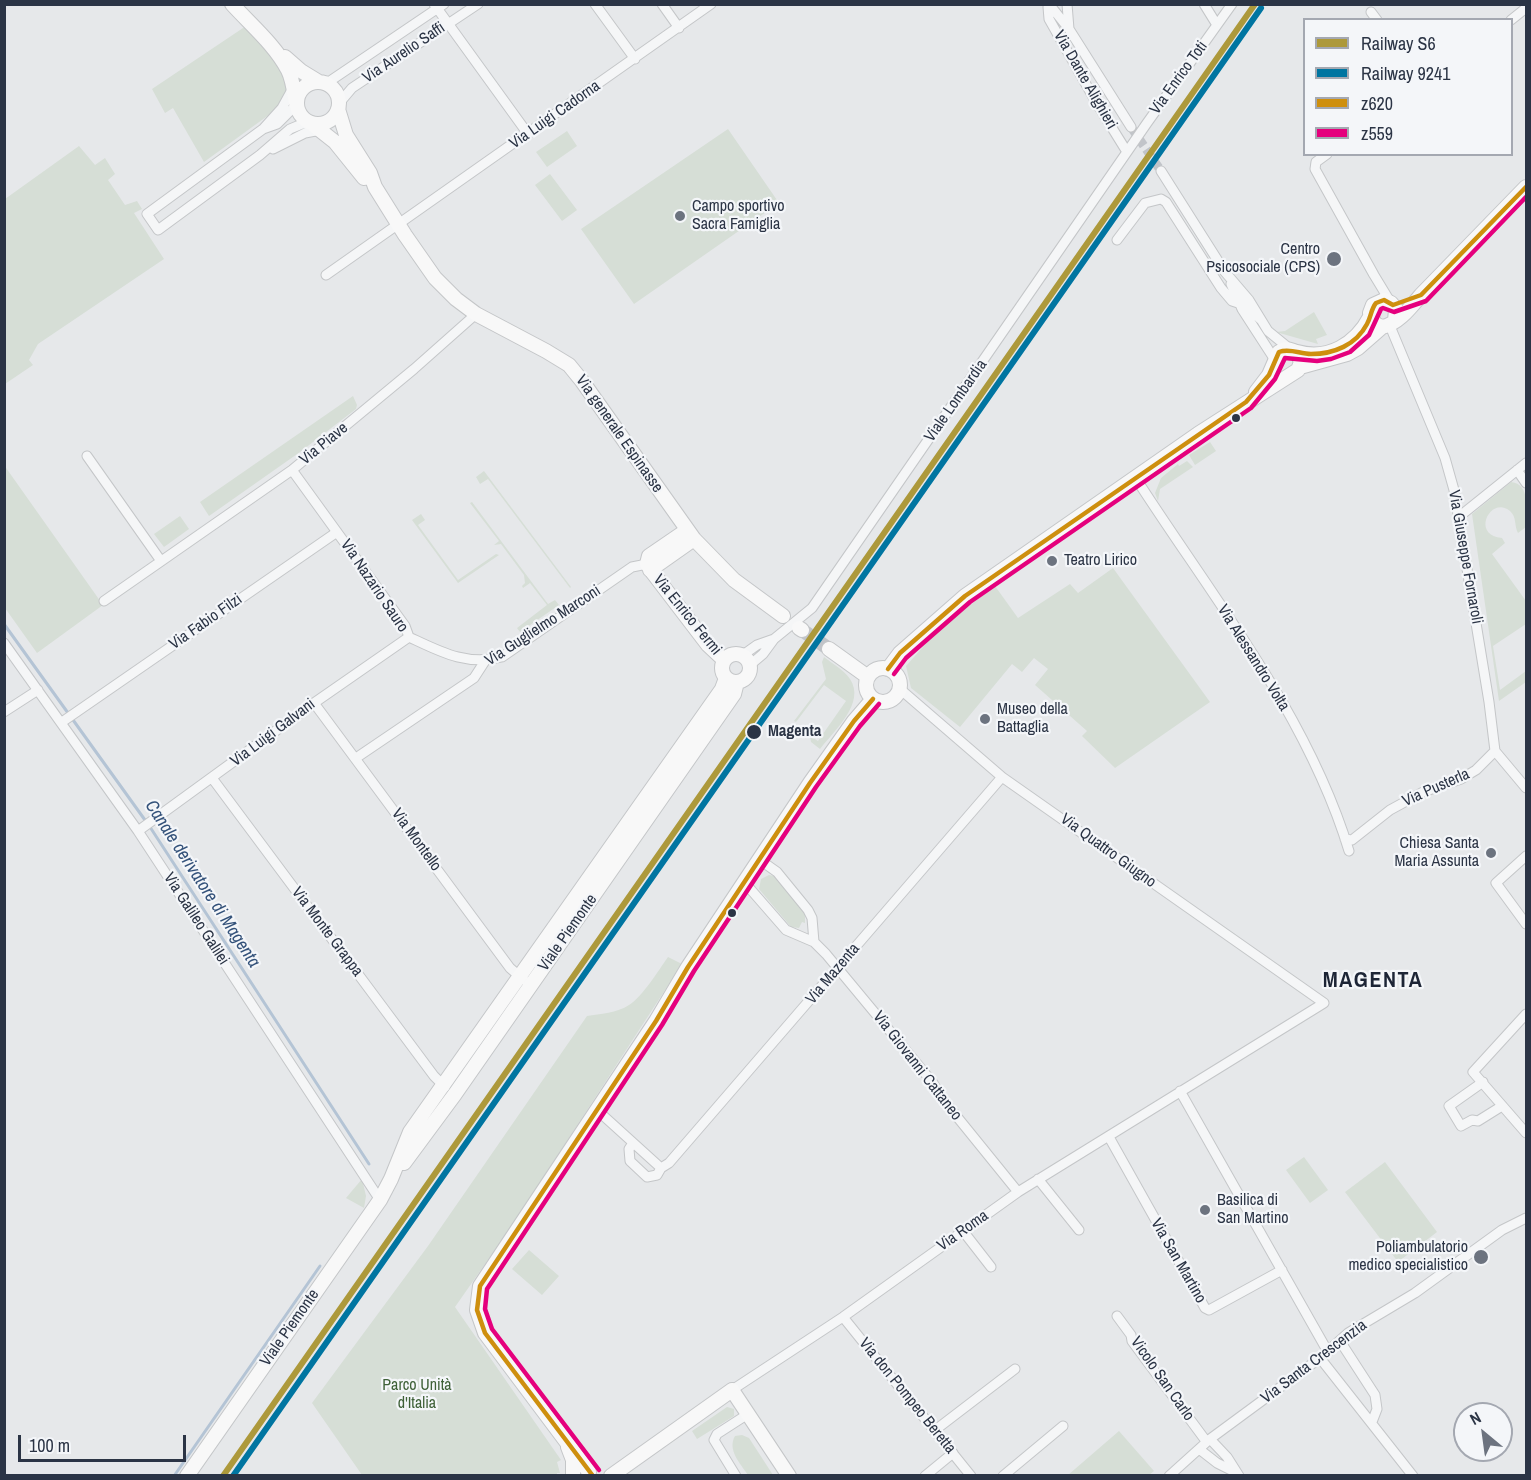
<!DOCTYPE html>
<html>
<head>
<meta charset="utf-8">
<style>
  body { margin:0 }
  #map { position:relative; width:1531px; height:1480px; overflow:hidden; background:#e6e8ea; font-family:"Archivo Narrow",sans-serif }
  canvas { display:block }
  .frame { position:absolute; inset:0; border:6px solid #2b3445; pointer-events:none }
  .legend { position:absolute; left:1303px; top:18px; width:210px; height:138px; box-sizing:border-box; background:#f4f6f9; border:2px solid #a4a8b1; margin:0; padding:8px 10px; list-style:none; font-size:18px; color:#2b3445 }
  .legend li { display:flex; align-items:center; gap:12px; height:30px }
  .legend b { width:30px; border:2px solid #a4a8b1 }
  .north { position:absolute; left:1453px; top:1402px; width:60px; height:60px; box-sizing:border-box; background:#f4f6f9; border:2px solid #a4a8b1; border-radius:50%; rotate:331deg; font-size:16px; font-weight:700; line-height:24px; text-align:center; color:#2b3445 }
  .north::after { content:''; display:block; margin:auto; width:21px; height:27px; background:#6c737f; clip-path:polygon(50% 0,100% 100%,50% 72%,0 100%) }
  .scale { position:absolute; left:18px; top:1435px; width:168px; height:27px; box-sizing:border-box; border:3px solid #2b3445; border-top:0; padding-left:8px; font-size:18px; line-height:21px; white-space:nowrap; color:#2b3445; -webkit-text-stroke:4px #f4f6f9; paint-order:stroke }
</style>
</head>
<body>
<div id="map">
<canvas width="1531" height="1480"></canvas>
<div class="frame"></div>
<ul class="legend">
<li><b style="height:8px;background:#ad993b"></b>Railway S6</li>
<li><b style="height:8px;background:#0075a1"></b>Railway 9241</li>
<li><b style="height:8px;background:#ce8f0e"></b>z620</li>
<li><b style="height:8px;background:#e5007d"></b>z559</li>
</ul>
<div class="north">N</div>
<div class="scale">100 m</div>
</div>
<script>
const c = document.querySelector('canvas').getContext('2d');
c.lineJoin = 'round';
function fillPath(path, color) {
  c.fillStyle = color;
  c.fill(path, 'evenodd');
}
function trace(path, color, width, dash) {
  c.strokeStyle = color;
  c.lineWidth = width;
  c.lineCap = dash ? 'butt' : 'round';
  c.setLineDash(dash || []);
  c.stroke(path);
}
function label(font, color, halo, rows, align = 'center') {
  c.font = font + ' "Archivo Narrow",sans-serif';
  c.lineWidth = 4.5;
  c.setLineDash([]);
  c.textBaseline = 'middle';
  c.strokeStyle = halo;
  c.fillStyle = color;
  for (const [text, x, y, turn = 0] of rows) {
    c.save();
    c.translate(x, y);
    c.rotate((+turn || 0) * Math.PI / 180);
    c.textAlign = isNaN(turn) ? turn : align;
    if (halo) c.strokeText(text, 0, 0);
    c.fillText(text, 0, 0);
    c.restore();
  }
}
fillPath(new Path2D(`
  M246 26 279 61 287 80V89L277 109 204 162 173 108 165 113 152 89Z
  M728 129 779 203 634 304 581 229Z
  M567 131 577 146 547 167 536 152Z
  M79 146 95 165 105 158 115 174 108 180 125 205 137 201 142 209 134 213 164 259 38 344 29 360 33 365 5 384V199Z
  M550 174 577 210 562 221 535 185Z
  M1314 312 1327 335 1316 339 1318 344 1276 332 1285 331Z
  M353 396 357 405 356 409 300 452 209 516 200 502Z
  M1210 442 1216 451 1195 465 1189 455Z
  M1187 461 1193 467 1160 489 1158 501 1155 493 1161 478 1178 464 1179 466Z
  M4 465 103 605 37 653 5 608Z
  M484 471 571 587 570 588 488 479 480 484 476 477Z
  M1511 482C1531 484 1526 511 1526 527L1518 533C1514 526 1517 517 1510 511 1491 495 1470 535 1502 538L1505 543 1492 554 1526 601V624L1493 646 1500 690 1526 671V682L1499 701 1472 514Z
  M472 502 548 604 555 600 559 605 520 632 517 628 547 605 530 583 523 588 522 586 525 583 524 575 501 544 494 545 499 541 470 503Z
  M421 514 425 520 418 525 458 580 496 554 499 555 458 583 412 520Z
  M180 516 189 529 164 547 154 534Z
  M1113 568 1210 702 1115 768 1082 736 1087 731 1035 685 1048 669 1034 658 1022 672 1012 664 960 727 911 688 906 666 938 630 995 586 1018 618 1070 584 1078 593Z
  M824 657C833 664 844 670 850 679 866 703 834 731 820 749L811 742 810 736 818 741 846 701 824 685 796 722 794 721 826 679 822 662Z
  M769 875 775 876 805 913V923L802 922 799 928 791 927 759 889 761 879Z
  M668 957 682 964 515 1221 455 1307 561 1460 557 1462 560 1473H557V1476L362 1475 312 1403 428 1246 587 1016C600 1014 617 1013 629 1005 643 996 658 971 668 957Z
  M1304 1157 1328 1190 1310 1203 1286 1170Z
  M1385 1162 1437 1232 1398 1262 1345 1192Z
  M362 1179 366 1196 364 1208 346 1198Z
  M529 1250 559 1276 542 1295 512 1269Z
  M727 1407 734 1409V1416L697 1439 692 1431Z
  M1119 1431 1154 1471 1149 1475H1068Z
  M742 1435 749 1438 773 1475H748C740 1463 727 1450 735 1436Z`), '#d6ded6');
trace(new Path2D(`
  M4 624 150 827 369 1164
  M174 1476 320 1266`), '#b4c4d5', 3);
trace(new Path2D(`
  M1131 127 1161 171`), '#c1c4c9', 9, [9, 4.5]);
trace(new Path2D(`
  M802 630 829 649`), '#c1c4c9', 14, [14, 7]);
const street = new Path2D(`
  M434 4 528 134
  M595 4 635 59
  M662 4 679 28
  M1067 4 1069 29
  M1204 4 1217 25
  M1048 7 1049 19 1096 102 1127 152
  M1053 9 1069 29 1131 127
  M1371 12 1377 20
  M1511 20 1526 8
  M319 82 330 81 444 4
  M293 88 282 108 263 129 147 214 158 230 260 155 290 129 302 124 311 123
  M338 109 341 101 352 88 478 4
  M263 129 277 124 297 104
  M273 149 305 133 321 130
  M1327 154 1316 162 1315 169 1374 275 1391 303
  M1161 171 1225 272 1249 300 1268 331 1290 349
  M1117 240 1145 203 1161 199 1166 202 1221 288 1232 301 1247 306 1260 319
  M326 275 711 4
  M1231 284 1242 309 1275 360
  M1390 326 1445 458 1454 490 1489 702 1495 751 1526 788
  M87 456 161 561
  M292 470 405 626 409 637C441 652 466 666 502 657L632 567 647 564
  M1517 470 1526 483
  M1135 477C1212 597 1307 713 1349 851
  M1460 516 1526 463
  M104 601 292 470 414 369 476 314
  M4 643 138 831 380 1200
  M743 655 757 645 774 639
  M750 665 763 654 774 639 812 608 1147 123 1232 4
  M314 703 510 968 524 980
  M4 712 38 690
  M62 722 337 532
  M356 758 474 678 485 661
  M212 778 434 1076 445 1087
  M138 831 314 703 409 637
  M1345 839 1352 840 1390 810 1423 792 1461 779 1476 770 1495 751
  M1526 856 1496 883 1526 924
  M760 860 777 872 808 910 812 918 814 942
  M745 883 786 930 814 942 826 954 933 1083 941 1097 1018 1192
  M1526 1014 1473 1072 1526 1133
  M1483 1082 1449 1106 1461 1126 1472 1120 1478 1121 1502 1106
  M1180 1091 1328 1352
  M597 1110 661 1168
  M1109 1137 1205 1308 1209 1310 1282 1270
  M633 1143 629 1149 630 1161 647 1177 657 1175 661 1168 669 1163 1002 777
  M1038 1179 1079 1230
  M963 1231 991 1267
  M1117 1316 1131 1335 1132 1341 1206 1441
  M843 1317 971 1476
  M1340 1341 1375 1395 1377 1409 1372 1422
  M1320 1358 1413 1476
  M732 1390 843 1317 1018 1192 1324 1003 1002 777 900 689
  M934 1431 1015 1369
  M1210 1439 1227 1457 1239 1476
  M1199 1449 1217 1463 1235 1472
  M736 1476 714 1440 717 1434 748 1414
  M925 1476 953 1453
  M1003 1476 1063 1426
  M1169 1476 1210 1439 1320 1358 1348 1333 1415 1293 1502 1230 1526 1218`);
const secondary = new Path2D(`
  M232 4C251 25 275 45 288 70 293 80 294 92 296 103
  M285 57 301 71 319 82
  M297 103a21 21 0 1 1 42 0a21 21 0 1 1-42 0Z
  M338 109 346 135 370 173 375 187 405 235 435 278 456 299 476 314 546 351 569 365 582 381 694 539 734 580 783 616
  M311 123 335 142 364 178
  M1395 321 1396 309 1391 303 1384 300 1373 305 1370 313 1375 324 1382 327C1398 324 1410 308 1421 295L1526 187
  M1300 367 1347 354 1358 348 1382 327
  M1256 392 1269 375 1279 352C1287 347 1290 350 1297 352 1328 361 1356 344 1370 317
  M687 530 649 556 647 564 653 573 708 645 724 660
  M650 570 694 539
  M799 628 802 630
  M829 649 868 677
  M722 668a14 14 0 1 1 28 0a14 14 0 1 1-28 0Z
  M866 685a17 17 0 1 1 34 0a17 17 0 1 1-34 0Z
  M888 669 900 653 965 596 1198 434 1298 370 1301 362 1297 352
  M404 1163 455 1094 734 694 737 682
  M568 1447 573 1460V1476
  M589 1472 485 1333 477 1310 480 1286 656 1021 688 967 810 783 854 721 873 699
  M187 1476 380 1200 391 1179 410 1132 722 689 726 678
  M611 1476 732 1390 789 1476`);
trace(street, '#c4c6c8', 11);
trace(secondary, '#c4c6c8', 16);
trace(street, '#f5f6f7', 9);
trace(secondary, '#f8f8f8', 14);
trace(new Path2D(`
  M888 669 900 653 965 596 1246 402 1269 375 1279 352C1290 348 1300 354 1311 354 1334 354 1356 345 1367 324 1371 317 1371 309 1376 303L1384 300 1393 305 1421 295 1526 187
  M593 1476 485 1333 477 1310 480 1286 656 1021 688 967 810 783 854 721 873 699`), '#ce8f0e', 4.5);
trace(new Path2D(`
  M894 674 906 658 970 602 1251 408 1275 379 1285 358 1317 361 1331 359 1350 352 1369 335 1381 309 1383 308 1394 312 1426 301 1526 197
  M599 1470 492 1329 485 1309 487 1289 662 1025 694 971 816 787 860 726 879 704`), '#e5007d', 4.5);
trace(new Path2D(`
  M223 1476 1255 4`), '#ad993b', 6);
trace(new Path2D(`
  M233 1476 1261 8`), '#0075a1', 6);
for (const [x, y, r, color] of [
  [680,216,6,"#6c737f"],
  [1334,259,8,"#6c737f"],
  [1236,418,5,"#2b3445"],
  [1052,561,6,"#6c737f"],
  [985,719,6,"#6c737f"],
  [754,732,8,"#2b3445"],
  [1491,853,6,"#6c737f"],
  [732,913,5,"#2b3445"],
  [1205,1210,6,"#6c737f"],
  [1481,1257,8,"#6c737f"]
]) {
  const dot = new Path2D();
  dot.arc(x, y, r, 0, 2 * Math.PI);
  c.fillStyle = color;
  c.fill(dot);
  trace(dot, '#f4f6f9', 2);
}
label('16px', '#2b3445', '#f4f6f9', [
  ["Via Aurelio Saffi",404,53,-34],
  ["Via Enrico Toti",1179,78,-54],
  ["Via Dante Alighieri",1085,80,60],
  ["Via Luigi Cadorna",555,115,-35],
  ["Viale Lombardia",956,401,-55],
  ["Via generale Espinasse",619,434,55],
  ["Via Piave",324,444,-39],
  ["Via Giuseppe Fornaroli",1465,557,80],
  ["Via Nazario Sauro",374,586,56],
  ["Via Enrico Fermi",687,615,51],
  ["Via Fabio Filzi",206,622,-35],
  ["Via Guglielmo Marconi",543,626,-33],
  ["Via Alessandro Volta",1253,658,58],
  ["Via Luigi Galvani",273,733,-37],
  ["Via Pusterla",1436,788,-24],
  ["Via Montello",416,840,54],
  ["Via Quattro Giugno",1108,851,36],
  ["Via Galileo Galilei",196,919,57],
  ["Via Monte Grappa",327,932,53],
  ["Viale Piemonte",568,933,-55],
  ["Via Mazenta",833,974,-50],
  ["Via Giovanni Cattaneo",917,1066,52],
  ["Via Roma",963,1231,-35],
  ["Via San Martino",1178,1261,60],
  ["Viale Piemonte",290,1328,-55],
  ["Via Santa Crescenzia",1314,1362,-37],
  ["Vicolo San Carlo",1162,1379,55],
  ["Via don Pompeo Beretta",907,1396,51]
]);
label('16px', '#2b3445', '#f4f6f9', [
  ["Campo sportivo",692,207],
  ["Sacra Famiglia",692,225],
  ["Centro",1320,250,"right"],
  ["Psicosociale (CPS)",1320,268,"right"],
  ["Teatro Lirico",1064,561],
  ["Museo della",997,710],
  ["Battaglia",997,728],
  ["Chiesa Santa",1479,844,"right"],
  ["Maria Assunta",1479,862,"right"],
  ["Basilica di",1217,1201],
  ["San Martino",1217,1219],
  ["Poliambulatorio",1468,1248,"right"],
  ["medico specialistico",1468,1266,"right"]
], 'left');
label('bold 16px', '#2b3445', '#f4f6f9', [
  ["Magenta",768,732]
], 'left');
label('16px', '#3f6138', '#f4f6f9', [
  ["Parco Unità",417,1386],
  ["d'Italia",417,1404]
]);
label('italic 18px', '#34527a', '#f4f6f9', [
  ["Canale derivatore di Magenta",202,884,57]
]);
c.letterSpacing = '1.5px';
label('bold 22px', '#1d2536', '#f4f6f9', [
  ["MAGENTA",1373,981]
]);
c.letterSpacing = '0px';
</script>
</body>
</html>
